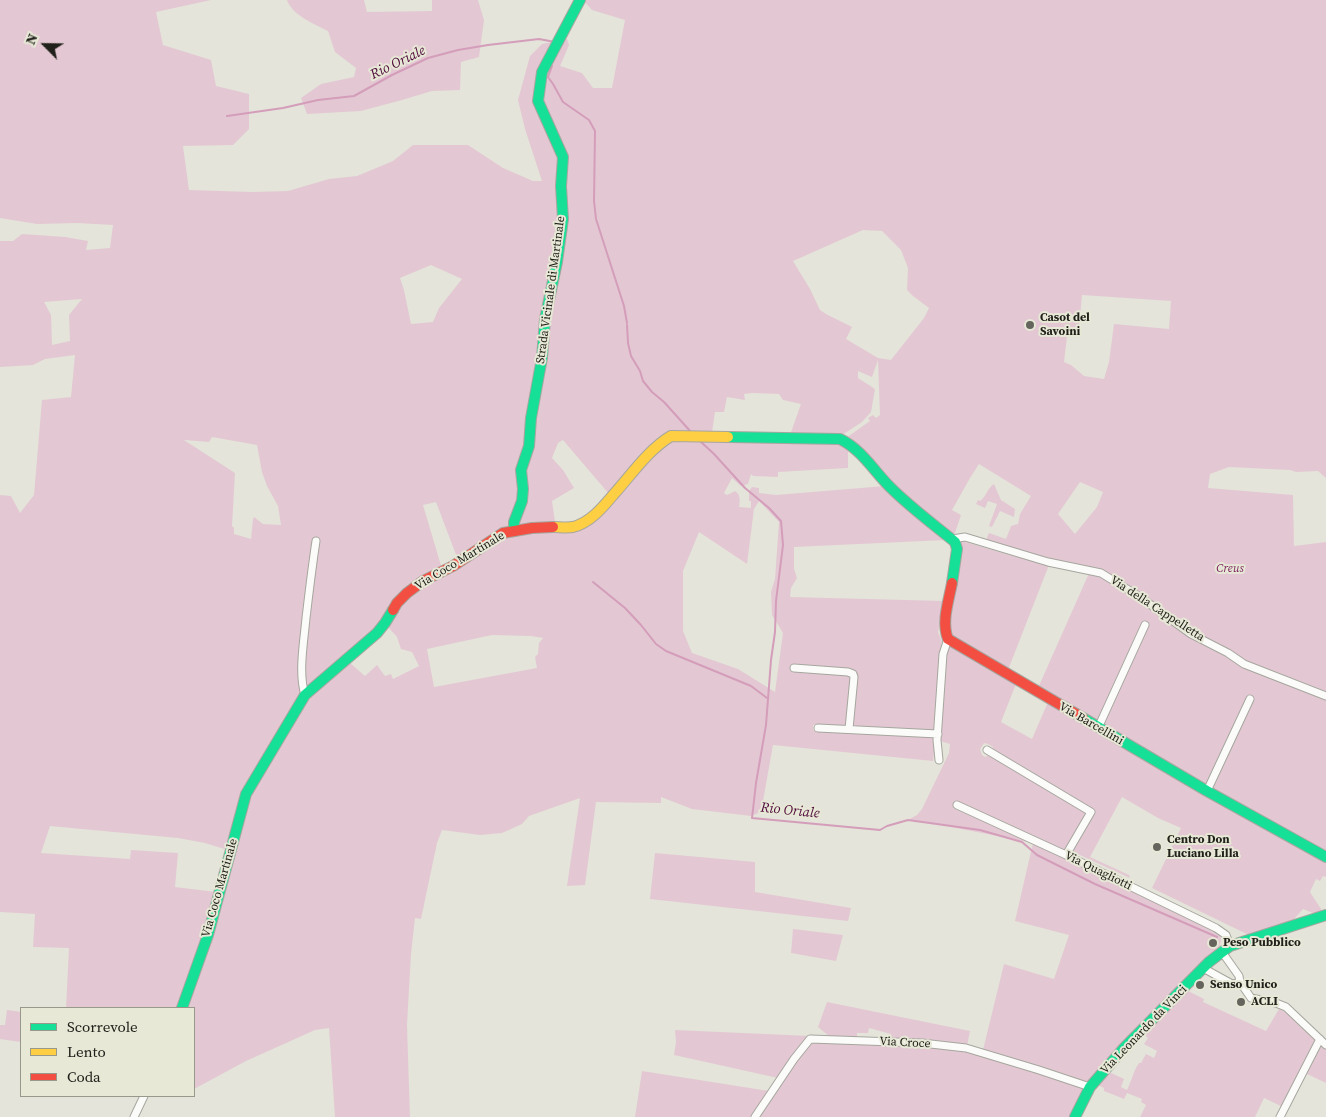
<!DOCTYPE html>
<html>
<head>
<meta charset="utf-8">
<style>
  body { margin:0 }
  #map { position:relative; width:1326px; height:1117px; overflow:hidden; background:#e4e4da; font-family:"Source Serif 4",serif }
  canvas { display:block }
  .legend { position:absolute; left:20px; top:1007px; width:175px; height:90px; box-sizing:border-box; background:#e7e8d6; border:1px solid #98988b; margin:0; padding:6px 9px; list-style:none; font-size:15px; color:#21211b }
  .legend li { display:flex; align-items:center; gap:10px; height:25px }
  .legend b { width:25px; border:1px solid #98988b }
  .north { position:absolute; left:20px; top:20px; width:50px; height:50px; -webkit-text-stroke:4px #e7e8d6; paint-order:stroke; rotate:293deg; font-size:14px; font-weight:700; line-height:20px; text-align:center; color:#21211b }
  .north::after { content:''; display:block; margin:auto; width:18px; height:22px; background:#21211b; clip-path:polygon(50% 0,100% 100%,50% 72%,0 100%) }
</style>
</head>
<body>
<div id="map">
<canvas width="1326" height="1117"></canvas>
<ul class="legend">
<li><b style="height:6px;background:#16e098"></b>Scorrevole</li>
<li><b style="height:6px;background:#ffcf43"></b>Lento</li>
<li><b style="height:6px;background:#f24e42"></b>Coda</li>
</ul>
<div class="north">N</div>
</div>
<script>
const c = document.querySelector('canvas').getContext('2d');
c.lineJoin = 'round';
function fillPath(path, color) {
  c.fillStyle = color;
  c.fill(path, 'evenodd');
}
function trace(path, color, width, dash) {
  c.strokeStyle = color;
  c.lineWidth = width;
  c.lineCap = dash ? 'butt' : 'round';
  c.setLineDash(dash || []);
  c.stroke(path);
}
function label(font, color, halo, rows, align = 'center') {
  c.font = font + ' "Source Serif 4",serif';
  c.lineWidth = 4;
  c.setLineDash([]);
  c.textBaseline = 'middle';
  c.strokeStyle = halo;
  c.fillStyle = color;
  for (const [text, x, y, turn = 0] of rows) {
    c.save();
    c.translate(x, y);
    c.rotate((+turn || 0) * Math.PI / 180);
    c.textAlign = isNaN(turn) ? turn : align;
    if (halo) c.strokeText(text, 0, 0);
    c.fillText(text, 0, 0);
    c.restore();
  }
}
fillPath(new Path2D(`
  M0 0H211L156 12 163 45 211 60 216 86 249 94V129L233 145 183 146 189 190 252 192 288 191 329 179 357 176 393 161 413 145H468L503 168 533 181H542L525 129 518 100 530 56 542 44 567 39 569 45 560 66 582 73 593 88H612L625 20 592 10 583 0H1326V478L1318 471 1296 472 1290 470 1229 467 1210 474 1208 488 1293 495 1294 546 1326 542V855L1214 788 1038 688 1090 571 1071 567 1059 569 1049 565 1008 670 953 637 949 632V623L962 541 1006 554 1048 565 986 540 989 533 1006 539 1011 526 1018 524 1020 514 1031 496 979 464 970 478 952 510 961 515 955 533 950 535 933 523 846 438 870 421 868 418 873 415 876 418 880 415 878 360 872 377 858 371V378L875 389 871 412 862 422 842 435H790L801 404 783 400 779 394 752 393 744 394 745 400 727 397 724 412H715L712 432 671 434 609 494 563 440 558 443 552 458 563 470 574 488 552 501 555 522 510 527 458 560 436 502 423 505 442 569 429 574 382 624 323 678 263 760 228 850 205 843 178 838 50 826 41 853 130 859 131 850 178 853 175 887 216 892 206 929 177 1008H66L69 948 33 947 35 914 0 912V495L11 496 20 513 34 495 42 400 71 397 75 355 45 359 33 365 0 367V241H13L22 234 65 237 88 241 86 250 110 248 113 225 77 223 37 224 0 218ZM863 230 882 231 901 250 908 268 907 290 913 296 929 308 924 318 891 360 878 358 846 339 852 327 826 314 820 310 810 289 793 261ZM431 265 462 279 439 308 433 322 411 324 404 290 400 278ZM1082 295 1171 301 1169 329 1114 324 1109 362 1104 379 1084 376 1071 365 1064 362 1068 328H1079ZM82 299 69 315 70 341 52 345 51 315 44 302ZM212 437 257 445 262 472 267 486 278 506 281 525 263 524 254 517 253 519 251 539 234 534V528L232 526 235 473 184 440 209 442ZM1080 482 1103 492 1097 507 1075 534 1058 514Z
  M287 0H364L367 12 432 11V0H478L484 20 479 57 461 62 460 90 432 91 402 100 361 111 307 114 301 98 321 84 354 77 356 68 335 52 328 31C314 24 292 15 287 0Z
  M709 440 756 443 779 441H828L844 445 848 450V468L778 472V477L753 476 751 474 748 484 741 486 732 478 724 493 727 495 735 491C741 495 740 501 739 507L751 508V501H749V491L752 487 759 488V493L776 495 885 486 946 540 794 547V569L797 578 791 588 790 597 945 601 938 632 942 642 940 652 936 731 813 725V730L936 736 933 761 773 745 761 812 751 816 692 809 661 797V803L596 802 585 885 567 886 580 798 529 816 522 824 502 833 480 835 442 830 437 843 421 919 415 918 411 954 407 1025 410 1117H335L329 1028 315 1030 246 1061 194 1089V1049L195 1046 194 1045V1008H186L248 796 308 698 350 663 365 676 377 665 385 676 391 674 393 679 419 666 412 652 401 649 397 637 388 627 393 616 407 596 504 535 585 524 655 450 669 441ZM759 501 779 522 775 579 771 592 772 615 783 633 775 692 738 669 692 653 683 631V571L699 532 747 564 754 509ZM492 635 531 636 543 638 539 643 538 654 535 657 537 668 434 687 427 649Z
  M994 484 1001 500 1015 509 1014 517 1000 511 992 527 989 526 997 504 988 501 985 508 976 504 978 500 980 501C987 496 987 488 994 484Z
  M949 645 1016 684 1001 722 1032 739 1048 702 1326 862V877L1323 876 1320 881 1316 879 1310 892 1321 909V913L1318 915 1303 909 1287 927 1255 938 1152 888 1181 828 1158 818 1122 797 1090 857 1129 875 1130 878 1071 851 1095 811 992 750 993 747 988 744 984 743 980 749 982 755 985 757 989 755 1087 814 1065 851 957 801 953 808 1065 857 1108 880 1212 928C1223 935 1223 940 1217 951L1088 1083 983 1050 1004 964 1054 979 1069 935 1015 921 1033 843 936 824 908 820 917 815 922 809 949 753 950 744 937 740 947 650Z
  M655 853 755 862V892L851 908 848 921 650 899Z
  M793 929 843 935 836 961 791 953Z
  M1186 990 1204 999 1203 1002 1266 1031 1279 1009 1298 1019 1318 1040 1283 1107 1264 1098 1255 1117H1140L1146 1105 1141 1102 1142 1099 1127 1093 1124 1099 1104 1091V1088L1098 1085 1109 1072 1124 1079 1121 1087 1127 1090C1132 1080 1133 1072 1139 1063H1141L1146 1054 1154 1058 1157 1051 1144 1044 1148 1038 1143 1034Z
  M827 1002 970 1031 967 1046 891 1038V1034L869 1028 868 1033H857V1039L830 1037 818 1027Z
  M7 1010 21 1012V1042L0 1039V1025H5Z
  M675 1030 810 1036 778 1078 674 1055 676 1042Z
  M812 1043 921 1044 966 1049 1087 1087 1072 1117H756L804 1047Z
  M1321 1044 1326 1048V1083L1305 1073Z
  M642 1071 769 1091 751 1117H635Z`), '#e3c8d3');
trace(new Path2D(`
  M552 66 548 77 553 84 563 102 589 120 595 131 594 201 596 219 624 306 627 323
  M227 116 283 108 318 100 354 96 392 75 428 58 458 50 488 45 539 39 555 42
  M627 325 628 343 631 356 640 371 643 381 652 392 664 402 691 432
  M700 441 714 454 745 488 769 508 781 521 783 545 776 601 775 632 771 660 766 725 756 783 752 818 880 830 887 826 908 820 980 830 1022 842 1037 855 1095 884 1217 937
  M593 582 625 608 641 625 656 644 666 651 751 686 767 698`), '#d49dba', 2);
const street = new Path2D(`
  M952 539 965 537 1048 562 1101 573 1140 597 1191 634 1228 653 1244 664 1326 696
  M794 668 848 672 853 674 854 677 849 729
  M305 695C298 673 304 641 306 618 309 593 312 567 316 541
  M818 728 938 734
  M1098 728 1145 625
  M987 750 1091 812 1066 855
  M939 760 937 740 943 654 948 639
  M1207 791 1250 699
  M957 805 1066 855 1216 928 1226 935 1230 946
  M1203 968 1232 984 1238 983 1240 982 1239 976 1222 952
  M1240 982 1251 998 1276 1003 1286 1007 1326 1045
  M134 1117 144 1096
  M755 1117 794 1059 810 1039 922 1043 966 1048 1039 1070 1090 1087
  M1280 1117 1320 1039`);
const fast = new Path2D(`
  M728 437 840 439C861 449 874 471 890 487 910 507 933 524 955 542L957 549 952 583
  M514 531V522L522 501 523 489 521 470 529 446 531 418 542 358 545 319 557 262 563 219 561 186 563 157 538 101 542 72 580 0
  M1083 718 1207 791 1326 857
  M182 1008 208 935 246 794 305 695 377 633 385 623 393 610
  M1075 1117 1090 1087 1124 1048 1209 962 1230 946 1326 915`);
const slow = new Path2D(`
  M553 527C559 527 567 528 573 527 590 523 603 507 614 494 632 474 648 450 671 436L728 437`);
const jam = new Path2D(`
  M952 583C949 600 941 622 948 639L1083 718
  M393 610 397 603 407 593 423 581 453 566 503 533 532 528 553 527`);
trace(street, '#a6a69f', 9);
trace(fast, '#a6a69f', 12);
trace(slow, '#a6a69f', 12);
trace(jam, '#a6a69f', 12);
trace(street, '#fbfbf9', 7);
trace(fast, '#16e098', 10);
trace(slow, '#ffcf43', 10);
trace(jam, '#f24e42', 10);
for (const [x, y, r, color] of [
  [1030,325,5,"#65655e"],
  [1157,847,5,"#65655e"],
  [1213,943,5,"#65655e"],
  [1200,985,5,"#65655e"],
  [1241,1002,5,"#65655e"]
]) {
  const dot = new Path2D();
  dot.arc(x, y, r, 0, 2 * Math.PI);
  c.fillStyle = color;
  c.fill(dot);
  trace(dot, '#e7e8d6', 2);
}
label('12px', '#21211b', '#e7e8d6', [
  ["Strada Vicinale di Martinale",551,290,-82],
  ["Via Coco Martinale",460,561,-31],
  ["Via della Cappelletta",1157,609,33],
  ["Via Barcellini",1091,724,30],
  ["Via Quagliotti",1098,871,26],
  ["Via Coco Martinale",220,888,-74],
  ["Via Leonardo da Vinci",1144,1030,-46],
  ["Via Croce",905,1043,3]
]);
label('bold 12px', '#21211b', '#e7e8d6', [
  ["Casot del",1040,318],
  ["Savoini",1040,332],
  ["Centro Don",1167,840],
  ["Luciano Lilla",1167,854],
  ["Peso Pubblico",1223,943],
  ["Senso Unico",1210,985],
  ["ACLI",1251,1002]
], 'left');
label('italic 12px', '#7c215e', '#e7e8d6', [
  ["Creus",1230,569]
]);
label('italic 14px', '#500a3b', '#e7e8d6', [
  ["Rio Oriale",398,63,-26],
  ["Rio Oriale",790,811,6]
]);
</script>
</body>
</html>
